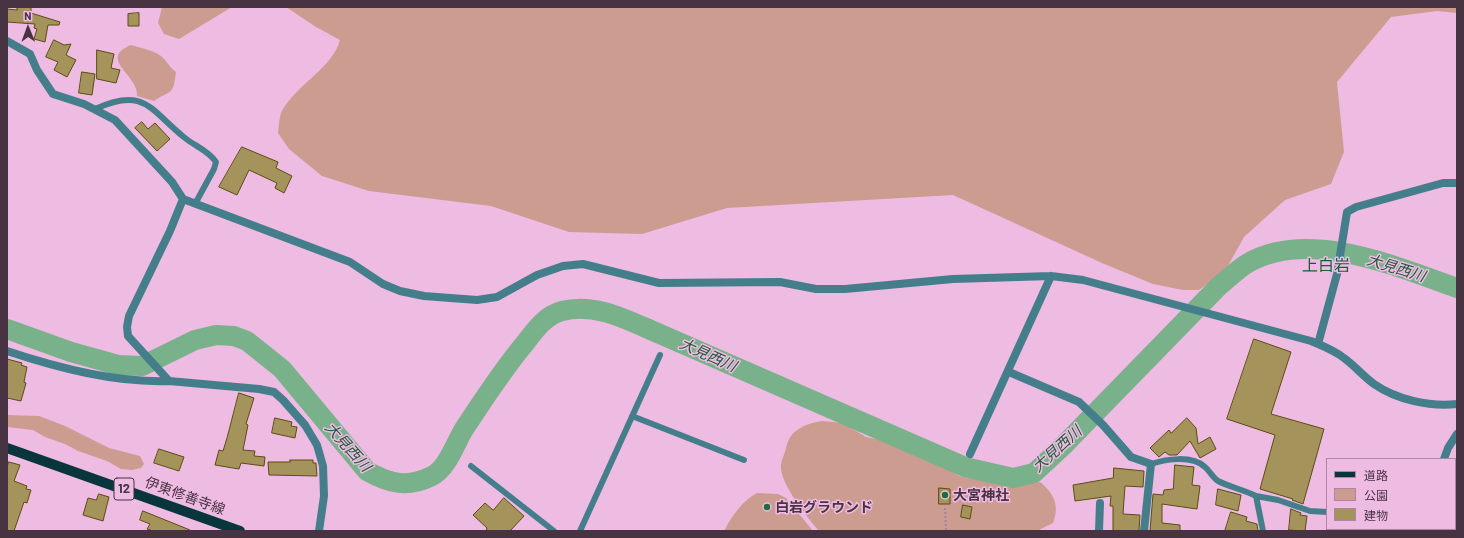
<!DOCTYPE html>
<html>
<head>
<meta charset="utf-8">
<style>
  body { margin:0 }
  #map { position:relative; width:1464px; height:538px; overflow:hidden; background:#eebbe3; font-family:Barlow,"Noto Sans JP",sans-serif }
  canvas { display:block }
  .frame { position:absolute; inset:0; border:8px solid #483343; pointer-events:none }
  .legend { position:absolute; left:1326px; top:458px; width:130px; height:72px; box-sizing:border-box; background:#eebbe3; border:1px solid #ac85a3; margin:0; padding:5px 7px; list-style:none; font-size:12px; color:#483343 }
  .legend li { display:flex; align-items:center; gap:8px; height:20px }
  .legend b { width:20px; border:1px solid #ac85a3 }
  .north { position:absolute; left:8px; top:8px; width:40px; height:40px; -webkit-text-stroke:3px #eebbe3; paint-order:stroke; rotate:359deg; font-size:11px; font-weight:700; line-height:16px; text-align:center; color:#483343 }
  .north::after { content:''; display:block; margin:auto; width:14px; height:18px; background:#483343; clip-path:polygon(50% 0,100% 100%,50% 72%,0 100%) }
</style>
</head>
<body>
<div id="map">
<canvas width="1464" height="538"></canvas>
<div class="frame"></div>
<ul class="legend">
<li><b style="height:5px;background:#09353d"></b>道路</li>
<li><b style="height:11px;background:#cc9c90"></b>公園</li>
<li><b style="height:11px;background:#a4935b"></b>建物</li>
</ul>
<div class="north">N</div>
</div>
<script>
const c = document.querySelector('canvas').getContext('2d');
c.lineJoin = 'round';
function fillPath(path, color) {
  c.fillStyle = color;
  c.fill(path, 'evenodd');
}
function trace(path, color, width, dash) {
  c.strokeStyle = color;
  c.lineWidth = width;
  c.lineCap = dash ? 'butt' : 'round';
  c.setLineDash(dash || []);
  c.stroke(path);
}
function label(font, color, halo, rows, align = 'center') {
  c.font = font + ' Barlow,"Noto Sans JP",sans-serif';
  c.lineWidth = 3;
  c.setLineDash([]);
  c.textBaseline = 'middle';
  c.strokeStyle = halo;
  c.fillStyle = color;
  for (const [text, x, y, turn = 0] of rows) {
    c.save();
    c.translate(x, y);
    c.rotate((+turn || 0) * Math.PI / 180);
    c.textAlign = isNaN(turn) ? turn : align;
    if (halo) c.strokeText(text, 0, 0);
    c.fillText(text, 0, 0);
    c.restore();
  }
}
fillPath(new Path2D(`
  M162 7H232L179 39 164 34 158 23Z
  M286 7H1457V13L1437 11 1391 17 1337 82 1344 152 1331 184 1285 200 1244 237 1225 271 1199 290H1183L1153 284 1102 263 953 195 727 208 642 234 569 232 491 206 369 191 322 176 289 149 278 133C279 126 279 115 283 109 298 84 333 67 340 40L316 27Z
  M131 45C141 48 153 50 161 56 167 61 169 67 176 72 173 97 171 89 154 101L137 96C139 75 97 59 131 45Z
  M7 415 39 416 65 426 109 448 140 456 144 464 141 468 132 470 121 469 107 461 78 451 65 444 45 437 33 430 7 427Z
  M822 421 843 423 866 437 889 442 899 449 925 455 959 476 1005 485 1040 482C1054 493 1060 506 1053 523L1037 531H819C808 518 780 484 781 466 781 460 785 454 786 448 790 430 804 424 822 421Z
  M757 493 778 494 786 498 813 531H724C732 516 742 501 757 493Z`), '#cc9c90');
trace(new Path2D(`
  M7 329 71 352 118 365 142 366 195 340 216 335 234 336 247 341 282 369 367 471C390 484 408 488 432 476 447 469 456 442 464 429 484 399 503 369 526 342 535 330 546 315 562 311 596 302 629 321 660 334L965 467 1013 478 1034 473 1061 448 1219 286C1229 278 1238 269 1248 263 1309 228 1397 267 1457 288`), '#79b18a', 20);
const building = new Path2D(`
  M17 7H31V13L60 22 59 25H48L45 42 34 39 37 29 34 28 35 24 7 22V9L17 10Z
  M139 13V26H128V14Z
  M54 40 64 45 71 44 66 55 76 60 67 77 54 70 58 62 46 57Z
  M97 50 114 54 111 68 120 70 116 83 97 79Z
  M82 72 95 74 92 95 79 93Z
  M142 122 148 129 155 123 170 139 157 151 135 128Z
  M242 147 278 162 276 168 292 176 284 193 275 188 277 183 249 170 237 195 219 187Z
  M1254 339 1291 352 1271 414 1324 429 1303 504 1292 500 1293 499 1260 489 1275 435 1227 419Z
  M7 359 22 363 21 365 27 367 24 382 26 383 21 401 7 398Z
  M239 393 254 398 246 424 248 425 243 450 255 451 254 456 265 457 264 466 241 463 239 469 215 465 219 450 223 451 227 438Z
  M275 418 292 422 291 426 297 427 295 438 272 433Z
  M1187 418 1196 428 1198 444 1210 437 1216 449 1200 458 1190 441 1177 455H1169L1165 452 1159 457 1150 448 1169 430 1171 433Z
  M159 449 184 457 179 471 154 463Z
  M290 460H313V463H316L317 476 269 475 268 462H290Z
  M9 462 20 465 14 481 27 486 26 489 31 490 27 503 24 502 14 531H7V468Z
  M1175 465 1194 467 1192 485 1200 486 1197 509 1162 504V523L1180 525V531H1150L1153 494 1163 495 1164 490 1173 489Z
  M1114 468 1144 471 1143 487 1125 486 1123 514 1140 515 1139 531H1113V506H1110L1111 496 1075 501 1073 485 1113 478Z
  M939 488 950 489V504H939Z
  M1218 489 1241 495 1238 511 1216 505Z
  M99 494 109 497 103 521 83 515 88 498 96 500Z
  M504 498 524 516 510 531H486L487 528 473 515 485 503 493 510Z
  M963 505 972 507 970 519 961 517Z
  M1291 509 1301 513 1300 515 1307 516 1305 531 1289 530Z
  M143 511 190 530V531H153L147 529 150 524 140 520Z
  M1231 512 1247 517 1246 521 1257 524 1258 531H1225Z`);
fillPath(building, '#a4935b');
trace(building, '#5c4c10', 1);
trace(new Path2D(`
  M945 508 946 531`), '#a982a0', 2, [2, 2]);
trace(new Path2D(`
  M95 109C145 86 150 110 185 138 195 146 209 151 216 162L214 169 195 204
  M632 416 744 460
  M1151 464C1166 459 1192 455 1205 467 1210 471 1212 477 1218 481 1230 487 1244 490 1256 496L1263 531
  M471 466 554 531
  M1256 496 1278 500 1310 511 1327 512
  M580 531 660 355`), '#457e8b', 6);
trace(new Path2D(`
  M7 41 30 54 37 70 53 94 84 104 115 120 172 182 183 199 350 262 383 284 400 291 424 296 477 300 497 297 537 275 563 266 583 264 659 283 780 282 816 289H845L953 279 1051 276 1083 280 1311 341C1323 346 1334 350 1344 358 1355 366 1363 376 1374 384 1397 400 1430 407 1457 404
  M183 199 170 231 129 316 127 327 128 336 169 381 259 389 274 392 283 400 305 425 317 445 323 466 324 496 319 531
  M1318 344 1337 274 1347 212 1356 207 1443 183H1457
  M7 351C58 368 115 383 169 381
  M1009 372 1079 402 1103 425 1131 457 1151 464 1144 531
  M970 454 1051 276
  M1444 459 1448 448 1457 434
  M1099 531 1100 503
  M1428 531 1429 529`), '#457e8b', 8);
trace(new Path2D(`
  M7 448 240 531`), '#09353d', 10);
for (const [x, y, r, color] of [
  [945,495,4,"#1b6e3f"],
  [767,507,4,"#1b6e3f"]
]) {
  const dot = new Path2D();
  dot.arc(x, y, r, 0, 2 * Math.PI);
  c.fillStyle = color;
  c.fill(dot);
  trace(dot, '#eebbe3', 1.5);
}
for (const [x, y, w] of [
  [124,489,20]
]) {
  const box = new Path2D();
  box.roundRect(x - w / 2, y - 11, w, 22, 3);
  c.fillStyle = '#eebbe3';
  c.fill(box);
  trace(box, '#483343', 1);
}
label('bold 13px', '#483343', null, [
  ["12",124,489]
]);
label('bold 14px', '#483343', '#eebbe3', [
  ["大宮神社",953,495],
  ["白岩グラウンド",775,507]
], 'left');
label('14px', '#483343', '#eebbe3', [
  ["伊東修善寺線",185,496,20]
]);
label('italic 15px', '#1e5c37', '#eebbe3', [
  ["大見西川",1396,268,17],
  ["大見西川",708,355,24],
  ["大見西川",348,447,48],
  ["大見西川",1057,449,-42]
]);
label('16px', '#146035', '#eebbe3', [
  ["上白岩",1326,266]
]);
</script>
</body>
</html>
